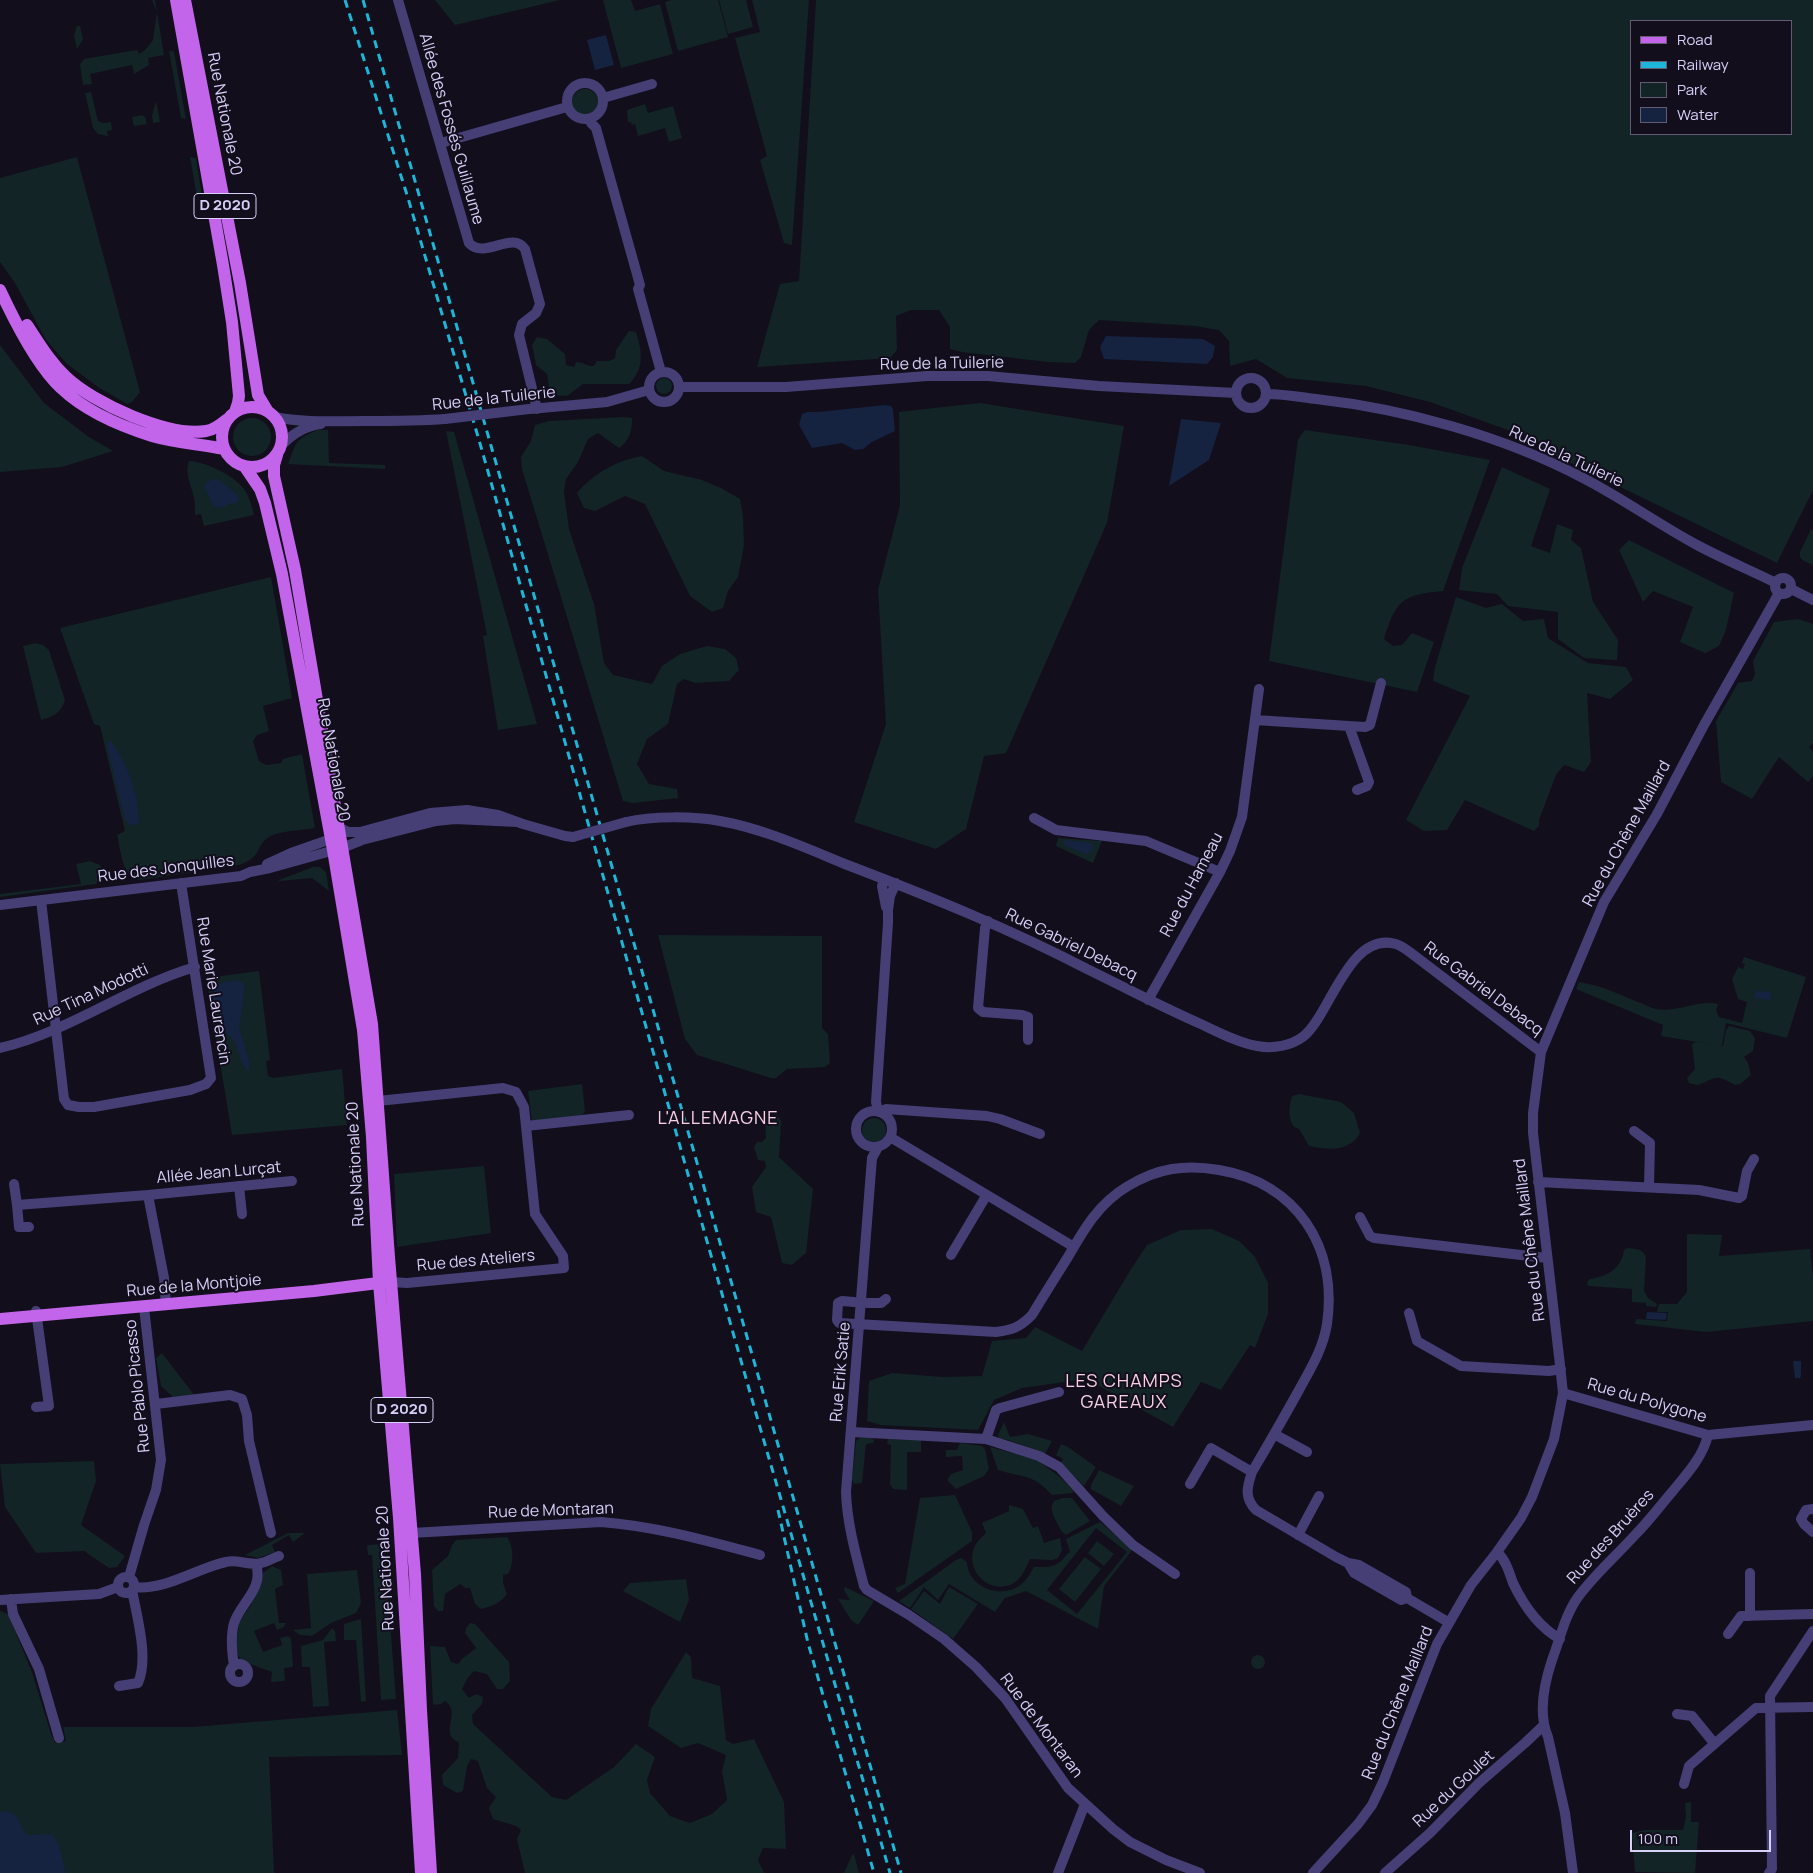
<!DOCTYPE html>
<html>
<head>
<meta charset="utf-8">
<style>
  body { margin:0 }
  #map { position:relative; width:1813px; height:1873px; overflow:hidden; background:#120e1c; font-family:Manrope,sans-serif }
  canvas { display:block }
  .legend { position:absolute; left:1630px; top:20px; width:162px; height:115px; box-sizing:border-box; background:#120e1c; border:1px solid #615c74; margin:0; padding:6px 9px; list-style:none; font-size:15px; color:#d8d0f9 }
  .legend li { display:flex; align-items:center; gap:10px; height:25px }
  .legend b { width:25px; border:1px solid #615c74 }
  .scale { position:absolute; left:1630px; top:1830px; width:141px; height:22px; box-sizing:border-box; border:2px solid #d8d0f9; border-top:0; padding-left:6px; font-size:15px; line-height:18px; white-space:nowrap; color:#d8d0f9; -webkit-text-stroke:4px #120e1c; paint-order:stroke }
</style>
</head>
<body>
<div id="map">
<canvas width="1813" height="1873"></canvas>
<ul class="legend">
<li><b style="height:6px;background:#c365ea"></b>Road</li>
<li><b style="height:6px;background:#1db6d7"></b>Railway</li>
<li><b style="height:14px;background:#122425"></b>Park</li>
<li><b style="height:14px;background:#152240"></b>Water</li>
</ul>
<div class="scale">100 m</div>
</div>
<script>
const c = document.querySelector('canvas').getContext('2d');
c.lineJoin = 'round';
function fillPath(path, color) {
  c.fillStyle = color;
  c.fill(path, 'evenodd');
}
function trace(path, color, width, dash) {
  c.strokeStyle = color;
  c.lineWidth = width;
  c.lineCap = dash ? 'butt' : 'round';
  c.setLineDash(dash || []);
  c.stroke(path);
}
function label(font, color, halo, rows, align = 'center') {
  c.font = font + ' Manrope,sans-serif';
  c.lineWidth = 4;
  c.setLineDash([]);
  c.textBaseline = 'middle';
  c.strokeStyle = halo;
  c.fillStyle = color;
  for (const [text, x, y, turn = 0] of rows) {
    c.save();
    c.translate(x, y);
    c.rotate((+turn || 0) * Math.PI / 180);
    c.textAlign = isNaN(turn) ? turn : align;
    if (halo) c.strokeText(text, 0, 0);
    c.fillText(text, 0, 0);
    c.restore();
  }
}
fillPath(new Path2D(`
  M152 0H155L164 55 148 58 149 65 134 74 132 65 90 74 92 84 83 85 80 64 84 59 137 50 139 54 145 50 153 40 157 12Z
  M435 0H560L455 25Z
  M603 0H631L635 11 660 4 673 54 621 68Z
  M671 0H718L728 37 678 51 665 2Z
  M719 0H746L753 27 728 34Z
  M752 0H809L792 245 784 243 760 160 767 156 735 38 760 32Z
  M816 0H1813V490L1777 563 1542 449 1541 443 1530 438 1430 402 1366 386 1287 378 1256 359 1230 366 1229 341 1219 330 1195 326 1099 320 1089 330 1081 357 1075 363 1048 362 962 352 950 349V327L939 310H911L896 316 897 350 890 358 757 367 780 284 799 281ZM1632 21H1792V134H1632Z
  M77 26H80L83 39 77 49 74 35Z
  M169 51H173L174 52 186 119 181 118Z
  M572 102a13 13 0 1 1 26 0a13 13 0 1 1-26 0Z
  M91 92 98 121 103 123 111 122 112 130 107 131 108 136 98 134 93 128 85 93Z
  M156 101 160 122 153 123 152 116Z
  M645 104 648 113 673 106 682 138 669 142 665 128 638 136 635 124 632 125 631 122H628L627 110Z
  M142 115 145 117 147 124 134 126 132 117Z
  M77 157 140 392 132 402 127 404 98 387 67 364 46 340 15 283 0 262V178Z
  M190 157 196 158 203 202V205L199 208Z
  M629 331 636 332C642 350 645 369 629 384H583L567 396 549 395 547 391 549 386 547 374 536 365 532 345 537 337 547 339 565 354 566 365 574 367 576 362C583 362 588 367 594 366L597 361H609L615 358 616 350Z
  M0 345 44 403 89 437 113 451 62 467 0 472Z
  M656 386a8 8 0 1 1 16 0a8 8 0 1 1-16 0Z
  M980 403 1124 426 1107 523 1006 753 984 756 966 829 936 849 854 822 886 724 878 590 900 505 899 412Z
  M624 417 632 418C632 431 630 440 619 448L598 433 588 439 578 462 566 479 564 492 569 529 594 604 604 663 613 675 652 684 662 666 680 654 707 646 725 649 736 658 739 670 729 681 695 683 684 679 677 684 668 724 647 739 637 764 649 784 677 789 678 798 633 803 623 801 522 469 521 457 531 441 535 425 549 421Z
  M233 437a19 19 0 1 1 38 0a19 19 0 1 1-38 0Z
  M317 430H328L329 463 385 465V469L288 464C297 442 293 441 317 430Z
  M1305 430 1409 445 1490 460 1443 591C1402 595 1396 600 1384 639L1393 646 1402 645 1412 633 1434 642 1417 692 1269 661 1298 439Z
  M446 431 454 432 537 724 498 730 483 636 487 635Z
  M642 456 664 471 702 480 721 488 740 499 743 516 744 545 738 577 728 591 723 608 712 612 690 596 645 504 625 496 595 511 584 508 577 493C593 474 617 460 642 456Z
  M189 461C205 462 234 475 244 489 249 496 252 506 254 515L204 526 201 514 195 515C195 510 195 504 194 498 192 487 184 473 189 461Z
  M1502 467 1550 489 1531 546 1550 553 1557 524 1573 530 1571 540 1581 548 1593 602 1618 640 1617 660 1584 658 1558 639V612L1508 606 1497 594 1459 590 1462 568Z
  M1811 529 1813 530V565L1804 561 1800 557V552Z
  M1629 540 1734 593 1726 630 1719 646 1705 653 1680 642 1693 607 1653 591 1643 602 1619 550Z
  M271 577 292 698 263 706 269 731 257 735 253 741 259 761 266 765 281 763 283 759 302 754 315 828C304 830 278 831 269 837 254 847 263 857 239 865L140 880C122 878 121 851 117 835L125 831 100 726 94 724 60 628Z
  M1456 597 1486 608 1502 604 1523 621 1544 619 1548 638 1588 663 1626 667 1633 680 1610 699 1587 693 1591 762 1584 772 1564 765 1556 775 1539 820V826L1534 831 1465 800 1447 830 1424 831 1406 820 1470 696 1433 681 1435 667Z
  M1798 619 1813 624V743L1809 747 1813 752V776L1808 782 1779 757 1752 799 1721 782 1716 721 1738 683 1752 681 1755 674 1753 661 1774 622Z
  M35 643 43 645 49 650 65 700C61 713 53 717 41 720L23 646Z
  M1058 838 1102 841 1093 863 1056 846Z
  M90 861 100 865C103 873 100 878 96 884L0 897V894L81 884 76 864Z
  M313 867H320L326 872 329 891 312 878 279 881V880Z
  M658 935 822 936V1028L828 1034 830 1063 825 1067 787 1069 776 1078H771L697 1055 685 1039Z
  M1744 957 1806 977 1787 1038 1726 1023 1722 1046 1661 1036 1663 1025 1576 989 1579 982C1600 985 1619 994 1638 1002 1644 1004 1650 1008 1656 1009 1677 1013 1697 999 1718 1004L1716 1010 1719 1017 1742 1023 1747 1002 1738 999 1732 979 1738 967 1743 969 1745 964 1742 963Z
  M259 971 270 1060 266 1061 268 1076 273 1078 342 1069 347 1125 232 1135 206 978Z
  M1729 1026 1750 1031 1755 1038 1753 1051 1744 1057 1748 1063 1751 1075 1740 1084 1735 1085C1714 1073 1717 1078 1698 1085L1689 1083 1687 1078 1695 1069 1692 1044 1696 1042 1723 1046 1726 1030Z
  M582 1084 585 1111 581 1117 532 1122 528 1091Z
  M1299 1094 1341 1102 1354 1113 1360 1133C1350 1152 1328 1150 1309 1146L1299 1129 1294 1127C1287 1116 1289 1108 1292 1096Z
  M769 1115H777L781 1121 779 1157 813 1189 806 1253 792 1265 782 1263 771 1217 756 1212 752 1187 766 1167 765 1161 758 1160 754 1147 757 1142H762L766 1138 765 1120Z
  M862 1130a12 12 0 1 1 24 0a12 12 0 1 1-24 0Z
  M484 1166 491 1233 397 1247 394 1174Z
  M1212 1229 1239 1241 1255 1257 1268 1283V1314L1255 1348 1250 1345 1221 1390 1201 1382 1173 1427 1086 1379 1022 1388 994 1400 978 1430 881 1425 867 1421 869 1381 892 1373 943 1377 982 1376 992 1341 1026 1338 1035 1327 1082 1351 1131 1269 1147 1245 1181 1230Z
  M1687 1234 1722 1235 1719 1256 1810 1249 1813 1277V1321L1707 1332 1635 1324 1636 1319 1667 1321 1668 1312H1657L1659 1304H1677L1687 1292Z
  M1627 1248C1635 1249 1643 1248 1646 1257L1644 1291 1648 1298 1657 1304 1656 1307 1646 1306V1303L1632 1302V1289L1588 1286 1587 1282 1590 1279C1608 1276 1621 1269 1624 1250Z
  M162 1353 195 1396 173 1397 161 1386 156 1358Z
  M1004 1422 1010 1437 1028 1434 1052 1441 1045 1454 1038 1452 1036 1450 1008 1440 1000 1439 998 1435Z
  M860 1438H870L874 1440 873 1443 866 1444 862 1483 854 1484 852 1480 856 1441Z
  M888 1439 921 1440V1452H907V1490L893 1489 890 1484 891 1445 887 1444Z
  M960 1443 982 1446 985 1449 989 1469 984 1476 956 1489 947 1480 951 1474 963 1470 962 1456 946 1457V1450H957Z
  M1061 1444 1068 1447 1096 1467 1084 1486 1061 1463 1063 1459 1056 1455Z
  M990 1447 1036 1459 1060 1477 1073 1490V1493L1052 1495C1032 1473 1023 1478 998 1470Z
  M94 1461 96 1481 81 1525 125 1556 117 1567 109 1568 84 1551 36 1553 5 1507 0 1464Z
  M1099 1470 1134 1486 1121 1506 1091 1489V1485Z
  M955 1495 972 1532V1541L898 1593 895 1588 905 1584 920 1498Z
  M1063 1498H1072L1090 1521 1066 1535 1062 1532C1058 1523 1047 1510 1054 1501Z
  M1009 1505 1023 1509 1033 1528 1038 1526 1044 1543 1060 1538 1062 1550 1058 1558 1052 1560 1030 1559C1026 1568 1021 1580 1012 1584 989 1595 965 1570 974 1548 976 1542 982 1537 986 1533L982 1523 1009 1511Z
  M1100 1522 1133 1549 1104 1586 1098 1629 1026 1591 1005 1598 995 1612 949 1584 938 1600 924 1587 910 1608 899 1601 956 1560 961 1558 967 1562C968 1587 1000 1599 1019 1586 1026 1581 1030 1574 1034 1567 1042 1567 1051 1568 1058 1563 1063 1561 1065 1555 1070 1552L1066 1539ZM1096 1528 1127 1552 1077 1614 1047 1590Z
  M288 1533H305L293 1542 289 1535 272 1545 275 1552 258 1558 245 1555Z
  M507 1537C514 1546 514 1565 508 1574L503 1575V1583L507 1594C502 1602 491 1607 481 1609L475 1604 470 1588H465L460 1584 445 1594 443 1611H438L434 1606 432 1570 448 1556 452 1545 456 1540Z
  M1097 1541 1114 1554 1104 1566 1088 1553Z
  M384 1544 396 1699 381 1700 372 1555H368L367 1545Z
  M1085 1557 1101 1569 1075 1602 1059 1589Z
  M272 1566 281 1570 283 1585 275 1589 279 1623H286L284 1627 277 1630 274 1623 254 1631 263 1652 282 1645 280 1638 288 1636 291 1638 293 1667 284 1668 285 1681 271 1682 272 1672 242 1661 238 1655 236 1647 239 1622 251 1605 263 1573Z
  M357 1570 361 1603 356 1613 331 1623 312 1636 300 1635 293 1630 311 1628 307 1574Z
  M686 1579 689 1600 680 1622 623 1591 630 1583Z
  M845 1587 874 1601 858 1625 851 1620 838 1599 850 1600 844 1590Z
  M949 1587 978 1604 953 1639 911 1609 924 1591 940 1604Z
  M0 1611 8 1614 32 1672 51 1734 55 1743 66 1741 63 1727H193L397 1710 402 1755 269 1757 274 1873H0Z
  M361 1619 366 1701 361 1702 356 1640H344V1624Z
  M470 1623 475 1624 509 1662 510 1681 503 1689H497L487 1674 474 1671 467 1679 462 1689 469 1698 476 1694 483 1697 482 1704 472 1715 473 1724 552 1797 566 1800 614 1767 636 1744 655 1757 647 1780 650 1793 670 1816 690 1823 712 1814 727 1800 722 1771 726 1755 698 1743 681 1748 648 1726 651 1709 686 1652 691 1657 692 1678 720 1686 726 1740 733 1744 754 1739 784 1802 786 1849 763 1848 758 1860 764 1873H525L517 1839 521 1830 516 1826 493 1819 489 1808 496 1797 487 1788 478 1761 471 1759 467 1766 463 1791 457 1793 443 1785 442 1775 458 1758 459 1743C457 1741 454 1740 452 1738 444 1727 460 1711 445 1701L441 1704 433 1705 430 1646 445 1647 451 1662 458 1664 462 1659 476 1648 465 1633 466 1628Z
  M332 1628 335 1631 336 1641 324 1642 329 1706 313 1707 310 1667H302L301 1646 323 1640Z
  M1251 1662a7 7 0 1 1 14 0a7 7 0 1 1-14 0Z
  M1691 1802V1822H1699L1695 1873 1635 1872 1632 1833 1644 1830H1683L1686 1817 1685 1803Z
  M854 1854 859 1873H844L852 1855Z`), '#122425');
fillPath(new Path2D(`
  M606 35 614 65 595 70 587 40Z
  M1106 336 1203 339 1215 346 1213 357 1207 364 1104 359 1100 347Z
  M885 405 891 406 893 409 895 431 872 442 863 449 855 450 842 443 812 448 799 425 802 414 807 412H818Z
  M1181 419 1221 423 1209 460 1169 486Z
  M215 479 219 480 237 494 239 497 238 502 229 504 221 508 214 506 204 486 208 481Z
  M109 741H111C129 766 138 793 139 823L132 826 125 820 107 746Z
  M1065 840 1091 843 1093 847 1092 851 1086 854 1064 845 1063 842Z
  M237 980 243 983 245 987 239 1027 250 1064 249 1071C241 1067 239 1050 234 1041 229 1033 225 1033 221 1028 217 1023 217 1015 215 1009 210 987 215 982 237 980Z
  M1755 991 1771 992 1770 1000 1754 998Z
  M1647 1312 1667 1313 1666 1320 1646 1319Z
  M1793 1361H1801V1376L1800 1378H1795Z
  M6 1811 16 1815 25 1833 28 1835 51 1834C61 1843 62 1859 66 1873H0V1812Z`), '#152240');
trace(new Path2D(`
  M398 0 469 243C485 260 512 230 525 249L540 304 536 313 522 324 519 335 537 409
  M567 101a18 18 0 1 1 36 0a18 18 0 1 1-36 0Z
  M603 98 652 84
  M591 123 596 128 640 285 638 289 661 372
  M441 143 567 107
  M649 387a15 15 0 1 1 30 0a15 15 0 1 1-30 0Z
  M1236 393a15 15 0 1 1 30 0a15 15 0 1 1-30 0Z
  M679 387H786L927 376H988L1099 386 1236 393
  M1267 394C1283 394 1300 397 1316 399 1405 409 1503 436 1583 478 1622 498 1658 524 1697 545 1723 559 1750 570 1776 583
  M530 409 607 402 649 390
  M275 417C303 423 335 421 364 421 391 421 418 421 445 419
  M281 446C292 434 304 426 321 424
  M1775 586a8 8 0 1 1 16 0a8 8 0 1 1-16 0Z
  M1791 589 1813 600
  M1255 720 1349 726 1369 782 1367 786 1357 790
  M1349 726 1365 727 1370 725 1381 683
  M1034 818 1056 830 1146 841 1220 872
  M626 822C652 816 693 816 720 821 765 829 808 849 850 866 931 897 1010 929 1087 969 1126 988 1164 1008 1203 1025 1220 1033 1239 1043 1257 1046 1273 1049 1291 1046 1304 1036 1331 1013 1349 931 1396 944 1403 946 1409 952 1415 956L1541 1052
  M338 832V827L348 832H360L430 813 467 810 498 815 523 824 565 836 573 837
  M267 864 291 853 331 839H338
  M884 879 882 886 886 907
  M41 900 64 1099 68 1105 79 1107H94L190 1090 206 1084 211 1078 181 883
  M0 905 241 876 250 872 270 868 342 848 362 840 436 821 455 819 517 822
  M988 921 985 928 978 1008 983 1012 1022 1015 1028 1017V1040
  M1148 1000 1220 872 1230 851 1242 817 1259 689
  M0 1048C69 1032 127 987 195 967
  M378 1101 503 1088 516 1092 524 1107 535 1214 563 1256 564 1268 407 1283 391 1282
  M856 1129a18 18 0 1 1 36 0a18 18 0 1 1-36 0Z
  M878 1111 876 1102 888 923V910L890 896 896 883
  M879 1112 886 1109 987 1116 1000 1119 1040 1134
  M526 1126 629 1115
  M1634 1131 1650 1143 1649 1187
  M890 1137 1074 1247
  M878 1147 872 1158 846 1492C847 1524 856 1555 864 1586L867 1590 909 1615 944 1639 976 1667 1005 1698 1068 1788 1113 1829 1130 1842 1166 1860 1200 1873
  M1538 1182 1699 1190 1739 1198 1742 1196 1747 1171 1754 1159
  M14 1184 17 1205 148 1195 164 1278 166 1305
  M239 1186 242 1214
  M148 1195 292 1181
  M17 1205 19 1227H29
  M1360 1217 1370 1236 1374 1238 1547 1258
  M951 1255 986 1196
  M854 1302 842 1301 838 1303 837 1320 839 1323 996 1332C1013 1330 1020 1327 1032 1315 1044 1295 1056 1276 1068 1257 1084 1229 1099 1203 1128 1186 1158 1168 1185 1164 1219 1170 1297 1183 1338 1247 1327 1324 1323 1349 1311 1368 1299 1390 1284 1417 1268 1445 1252 1472 1247 1487 1244 1498 1256 1510L1336 1557 1348 1563 1359 1565 1406 1592 1407 1598 1448 1622
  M867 1303H881L886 1299
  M1409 1313 1417 1341 1461 1366 1549 1371 1561 1369
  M1563 1393 1708 1435 1813 1425
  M156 1404 230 1395 242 1399 247 1415 249 1441 271 1533
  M36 1407 49 1406 36 1311
  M851 1432 986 1439 1039 1456 1059 1467 1103 1516 1133 1545 1175 1574
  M1274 1434 1307 1452
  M986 1439 996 1410 1000 1408 1059 1392
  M1190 1484 1211 1448 1252 1472
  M1813 1509 1806 1510 1801 1519 1804 1524 1813 1532
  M406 1535 412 1533 601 1522C655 1526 708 1541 760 1555
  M1298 1535 1319 1496
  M1497 1552C1506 1560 1509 1572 1513 1583 1523 1604 1539 1627 1560 1639
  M1348 1563 1354 1573 1401 1600 1407 1598
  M1750 1573V1616
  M118 1585a8 8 0 1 1 16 0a8 8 0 1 1-16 0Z
  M129 1577 144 1525 156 1490 161 1460 144 1307
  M134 1587C165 1591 197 1568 226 1562 238 1559 249 1566 261 1563 267 1562 273 1558 279 1556
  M11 1599 13 1614 39 1669 59 1738
  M0 1600 99 1594 118 1587
  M1728 1634 1741 1616 1813 1614
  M230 1673a9 9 0 1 1 18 0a9 9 0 1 1-18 0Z
  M234 1666C232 1653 230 1637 234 1623 241 1602 264 1589 256 1564
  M119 1686 138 1683C149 1658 137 1617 132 1590
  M1677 1714 1692 1716 1714 1743
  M1684 1784 1689 1766 1756 1708 1813 1707
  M1058 1873 1085 1804
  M1313 1873 1358 1824 1372 1805 1383 1782 1437 1644 1471 1585 1497 1552 1521 1518 1532 1497 1554 1439 1560 1409 1563 1393 1560 1365 1533 1133V1113L1541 1052 1604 902 1657 814 1704 725 1779 593
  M1385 1873 1430 1833 1479 1783 1525 1743 1543 1726
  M1573 1873 1565 1813 1548 1737C1538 1714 1544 1684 1552 1660 1560 1639 1565 1615 1578 1597 1595 1574 1616 1556 1635 1535 1648 1522 1660 1506 1672 1492 1686 1475 1703 1457 1708 1435
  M1769 1873 1772 1869 1770 1696 1813 1631`), '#453f75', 10);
trace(new Path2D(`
  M176 0 223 265 232 322 239 396 238 403 235 412
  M185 0 240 283 258 395 267 410
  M0 290C14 320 37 366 61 388 85 411 120 426 152 436 176 443 200 444 224 449
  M27 325C39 343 50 362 66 377 93 403 168 437 206 431 214 430 220 425 226 420
  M222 437a30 30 0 1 1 60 0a30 30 0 1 1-60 0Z
  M277 455 274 465V476L295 570 372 1024 389 1257 415 1574 421 1710 431 1873
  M245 467 260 489 265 503 282 574 333 850 363 1030 372 1137 379 1283 399 1518 421 1873
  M0 1319 314 1291 386 1282`), '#c365ea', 12);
trace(new Path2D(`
  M345 0 408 198 481 447 759 1424 890 1873
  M363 0 901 1873
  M778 1510 808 1643 874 1873`), '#1db6d7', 3, [8, 6]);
trace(new Path2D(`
  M445 419 529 409
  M573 837 626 822`), '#453f75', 10);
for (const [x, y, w] of [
  [225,206,62],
  [402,1410,62]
]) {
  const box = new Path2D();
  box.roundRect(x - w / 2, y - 12.5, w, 25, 4);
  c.fillStyle = '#120e1c';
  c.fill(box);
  trace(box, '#d8d0f9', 1);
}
label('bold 15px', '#d8d0f9', null, [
  ["D 2020",225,206],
  ["D 2020",402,1410]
]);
label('16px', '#d8d0f9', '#120e1c', [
  ["Rue Nationale 20",224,114,79],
  ["Allée des Fossés Guillaume",451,129,74],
  ["Rue de la Tuilerie",942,364,-1],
  ["Rue de la Tuilerie",494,399,-6],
  ["Rue de la Tuilerie",1566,457,25],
  ["Rue Nationale 20",333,760,80],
  ["Rue du Chêne Maillard",1627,834,-61],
  ["Rue des Jonquilles",166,869,-7],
  ["Rue du Hameau",1192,885,-62],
  ["Rue Gabriel Debacq",1071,945,26],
  ["Rue Gabriel Debacq",1483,989,37],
  ["Rue Marie Laurencin",213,991,81],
  ["Rue Tina Modotti",91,995,-25],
  ["Rue Nationale 20",356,1164,-93],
  ["Allée Jean Lurçat",219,1173,-5],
  ["Rue du Chêne Maillard",1530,1240,-97],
  ["Rue des Ateliers",476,1261,-5],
  ["Rue de la Montjoie",194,1286,-5],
  ["Rue Erik Satie",841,1372,-85],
  ["Rue Pablo Picasso",138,1386,-96],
  ["Rue du Polygone",1647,1401,16],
  ["Rue de Montaran",551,1511,-2],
  ["Rue des Bruères",1611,1537,-48],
  ["Rue Nationale 20",386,1568,-93],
  ["Rue du Chêne Maillard",1398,1703,-68],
  ["Rue de Montaran",1041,1726,53],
  ["Rue du Goulet",1454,1789,-43]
]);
c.letterSpacing = '1px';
label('18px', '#f9d1e7', '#120e1c', [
  ["L'ALLEMAGNE",718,1119],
  ["LES CHAMPS",1124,1382],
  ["GAREAUX",1124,1403]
]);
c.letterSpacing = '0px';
</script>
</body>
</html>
